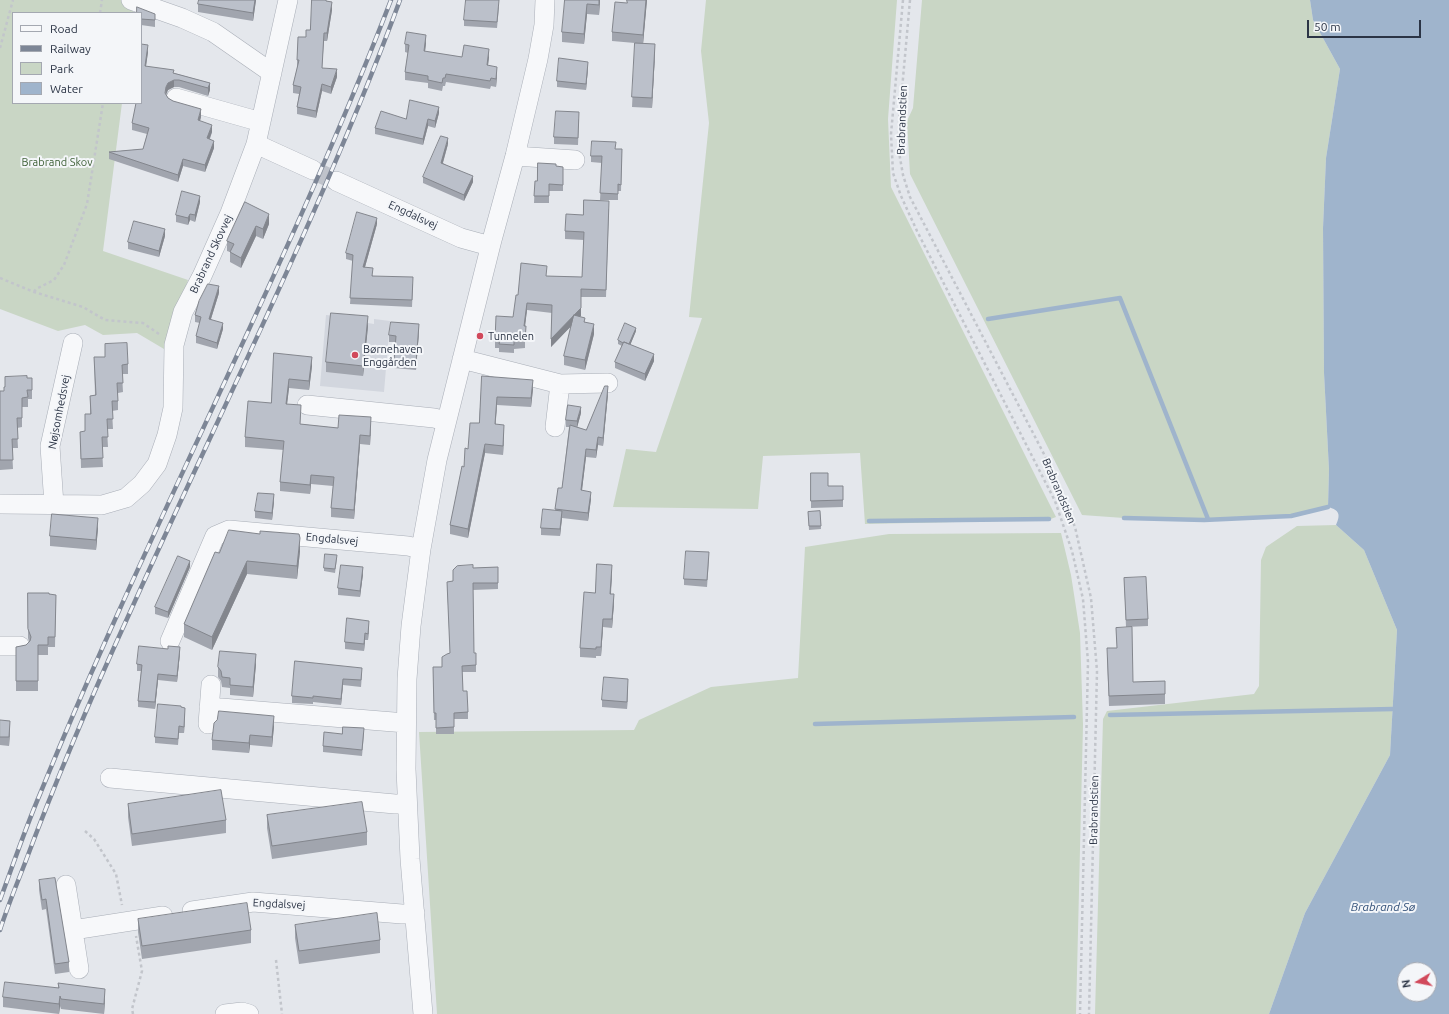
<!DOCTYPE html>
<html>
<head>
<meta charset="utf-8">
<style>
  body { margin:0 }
  #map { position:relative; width:1449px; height:1014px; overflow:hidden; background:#e4e7ec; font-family:Ubuntu,sans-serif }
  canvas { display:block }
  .legend { position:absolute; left:12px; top:12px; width:130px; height:92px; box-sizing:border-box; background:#f4f6f9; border:1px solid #a4a8b1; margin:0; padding:5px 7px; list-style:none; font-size:12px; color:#2b3445 }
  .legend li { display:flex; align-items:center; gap:8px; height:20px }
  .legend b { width:20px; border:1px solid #a4a8b1 }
  .north { position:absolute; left:1397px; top:962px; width:40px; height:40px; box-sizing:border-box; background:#f4f6f9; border:1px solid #a4a8b1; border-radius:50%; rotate:260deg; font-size:11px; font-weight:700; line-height:16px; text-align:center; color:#2b3445 }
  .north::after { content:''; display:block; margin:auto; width:14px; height:18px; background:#d1495b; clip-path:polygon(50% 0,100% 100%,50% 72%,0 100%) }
  .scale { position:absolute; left:1307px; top:20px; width:114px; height:18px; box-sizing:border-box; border:2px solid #2b3445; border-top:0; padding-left:5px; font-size:12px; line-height:14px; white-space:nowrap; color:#2b3445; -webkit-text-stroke:3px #f4f6f9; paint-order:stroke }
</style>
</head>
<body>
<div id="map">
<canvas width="1449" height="1014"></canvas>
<ul class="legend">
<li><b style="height:5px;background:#f7f8fa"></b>Road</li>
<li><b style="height:5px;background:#7d8696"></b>Railway</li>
<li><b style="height:11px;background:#c9d6c5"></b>Park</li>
<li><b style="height:11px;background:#9fb4cc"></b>Water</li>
</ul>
<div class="north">N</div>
<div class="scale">50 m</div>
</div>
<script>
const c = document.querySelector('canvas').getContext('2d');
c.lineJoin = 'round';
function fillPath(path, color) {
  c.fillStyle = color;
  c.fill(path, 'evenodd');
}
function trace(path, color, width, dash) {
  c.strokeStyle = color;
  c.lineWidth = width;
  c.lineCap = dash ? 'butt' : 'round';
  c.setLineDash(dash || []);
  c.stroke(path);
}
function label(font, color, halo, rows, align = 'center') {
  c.font = font + ' Ubuntu,sans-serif';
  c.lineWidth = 4;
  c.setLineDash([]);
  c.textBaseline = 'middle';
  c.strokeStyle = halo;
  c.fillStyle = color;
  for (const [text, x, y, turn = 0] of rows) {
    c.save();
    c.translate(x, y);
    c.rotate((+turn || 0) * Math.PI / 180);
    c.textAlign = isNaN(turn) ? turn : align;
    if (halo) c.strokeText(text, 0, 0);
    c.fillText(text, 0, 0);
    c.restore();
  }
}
fillPath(new Path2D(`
  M326 315 347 317V322L368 323 374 324V319L390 321 384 392 320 386Z`), '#d2d6de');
fillPath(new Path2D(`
  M0 0H134L133 13H13V103H122L103 251 188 280 164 349 137 333 103 335 85 325 58 331 0 309Z
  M706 0H897L888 119 891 187 1056 517 1048 520 865 524 860 453 763 456 758 509 613 507 626 449 656 452 702 318 689 317 709 123 701 51Z
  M922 0H1310L1313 20 1340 69 1326 158 1323 228 1324 373 1329 470 1328 507 1291 516 1208 519 1124 518 1082 515 910 174 907 121 913 108Z
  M1336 525 1364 550 1397 630 1390 755 1305 913 1269 1014H1095L1103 719 1107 711 1254 694 1259 686 1261 560 1266 547 1297 526Z
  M1061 533 1071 575 1080 633 1083 725 1076 1014H437L419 732 634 730 639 720 711 687 798 678 805 547 889 534Z`), '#c9d6c5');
fillPath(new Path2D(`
  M1310 0H1449V1014H1269L1305 913 1390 755 1397 630 1364 550 1336 525C1341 514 1339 510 1328 507L1329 470 1324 373 1323 228 1326 158 1340 69 1313 20ZM1405 970H1429V994H1405Z`), '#9fb4cc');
trace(new Path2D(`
  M988 319 1120 298 1208 519
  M1124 518 1204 520 1291 516 1328 507
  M869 521 1049 519
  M1110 715 1393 709
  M815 724 1074 717`), '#9fb4cc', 4.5);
trace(new Path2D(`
  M313 170 336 181`), '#bfc3cb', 19, [19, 10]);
const minor = new Path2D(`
  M131 0 182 18 213 32 272 73
  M176 98 261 122
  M256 144 313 170
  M515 156 575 160
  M336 181 461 238 490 246
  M462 359 560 384 555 427
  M560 384 608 383
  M307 405 434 418 446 421
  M0 504 102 505 126 498 142 484 157 464 167 435 173 408 174 345 183 312 202 276 230 213 256 144 288 0
  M54 505 50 446 73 343
  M170 641 215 536 229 530 408 546 421 549
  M0 646H20
  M209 707 406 723
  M208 724 211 685
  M110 778 395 804H407
  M66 885 79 969
  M192 911 253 902 402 914 415 913
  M73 930 163 916
  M225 1014 242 1012 249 1014
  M423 1014 410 859 406 769 407 679 411 626 421 549 437 460 492 240 515 156 538 59 544 25 545 0`);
trace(minor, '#a9aeb7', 20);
trace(new Path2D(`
  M903 0 891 134 893 173 901 196 917 231 1055 501 1072 551 1083 599 1088 662 1080 1014
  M910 0 899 123V152L903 175 910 197 1045 456 1075 527 1091 598 1097 671 1089 1014
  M100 13 102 0
  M0 48 13 0
  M0 278 34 292 83 307 105 320 143 323 159 334
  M34 292 36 289 54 280 64 265 87 204 103 103
  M85 831 94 839 116 874 122 905
  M276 960 282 1014
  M133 1014 132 1009 142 971 136 936`), '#c2c5cb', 2.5, [3, 3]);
trace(minor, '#f7f8fa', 19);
const rail = new Path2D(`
  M0 900C13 865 25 829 40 794 149 526 287 270 391 0
  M0 930C7 908 16 886 25 863 57 777 93 693 131 610 222 407 323 209 400 0`);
trace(rail, '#7d8696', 4.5);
trace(rail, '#f4f6f9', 3, [9]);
fillPath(new Path2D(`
  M256 0 253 21 198 12V4Z
  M565 0H600L599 15 587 14 584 44 562 42V32Z
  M647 0 643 44 655 54 652 108 632 107 635 43 612 41V32L627 3Z
  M328 1 332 10 327 41H324L322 68 337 77 331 94 322 91 316 118 297 114V107L299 94 293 93V85L297 68V60L306 37Z
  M499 7 497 28 464 26V20Z
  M141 13 155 20V27L141 25Z
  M426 43 425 52 462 57H489L488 65 497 75 496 87 491 86 490 89 446 82 445 86H443L442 91 428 88V83L405 80V72L408 53 405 52V44Z
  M141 44 148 52 146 66 174 73 210 83V90L208 96 179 87H174L168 90 166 94 168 98 173 101 201 117 200 121 212 132 210 139 214 148 205 172 183 166 178 182 109 159V152L143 149 147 134 132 130V123L136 104 131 103H141Z
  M588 68 586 90 557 87V81Z
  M439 113 435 128 428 126 423 145 375 134V128L406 119Z
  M579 119 578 145 554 144V137Z
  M448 144 443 163 473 182 464 201 423 183V177Z
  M616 149H622L621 191H618V200H600L602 163 591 162V156Z
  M556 166 563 167V191H549V203H534L535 181H537Z
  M200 202 195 222 190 220 188 225 176 222V215Z
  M245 202 269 224 263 239 256 236 241 268 230 262V252L227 251V241Z
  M609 209 606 297H581L580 317 585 322 594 334 585 370 564 365V356L571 326 551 347 552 313 527 310 525 326V348L514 349V353L499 352V348H495V340L513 317 518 295 547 276 582 277 584 240 565 239V231L583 215Z
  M377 224 365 267 373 276 413 284 412 307 350 304 353 261 346 259V253Z
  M165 236 159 257 128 249V242Z
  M219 293 211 319 223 329 217 349 196 343V336L200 323 195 322V315Z
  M368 326 363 376 326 372V362Z
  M419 331 416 370 394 368 395 342H389V335Z
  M636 331 630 345 654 361 645 381 615 368V362L622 346 618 344V340Z
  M105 344 128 364V374H122L123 392 118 393V410L112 411 113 429H107L108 447H102L103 467 81 468 80 432 85 431V414H90V396L95 395 94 357H105Z
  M274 353 312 366 309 390 289 388 287 404 301 414 300 424 338 428 371 426 370 445 360 444 354 519 331 517V508L333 486 311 484 310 494 280 491V482L284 450 245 447V437L271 403Z
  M482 376 533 389 531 407 497 405 495 424 504 434 503 455 485 453 468 538 450 534V525L468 449 479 423Z
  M5 377 27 378 32 390V399H28V407H22V427L17 428 18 448H12L13 469 0 470V391H4L5 387Z
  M608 394 603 446 598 445 596 458 586 457 582 490 591 499 588 521 562 518 560 536 541 535V528L555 511 558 488H562L569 427H566V420L581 413 577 427 586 430Z
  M811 473 828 486H843V507L811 508Z
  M274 501 272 520 255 518V511Z
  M820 511 821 529 809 530 808 512Z
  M98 528 96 550 50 546V536Z
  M300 551 297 579 247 574 212 650 184 637V624L219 553Z
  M337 558 335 573 324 571V568Z
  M709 559 707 587 684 585V579Z
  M190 567 168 618 155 614V607Z
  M498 567V589L473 590 474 653H476V672H462L463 691 468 712V719H454V734H436V720H434L433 667H442L450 653 447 582 453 581 473 568Z
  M363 574 360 597 338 595V588Z
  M612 574 611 594 614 603 612 628 603 627 601 656H596V658L580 657V648L595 593Z
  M1124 578 1148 619V626L1126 627Z
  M28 593 56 595 55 647H48V655H38V691H16V647L26 645 29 642 28 638Z
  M369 627 368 640H365L364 651 345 649V642Z
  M1116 628 1133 682 1165 681V704L1109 706 1107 658 1117 648Z
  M180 653 177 682 158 680 155 709 138 707V701L141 671H137V664Z
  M295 661 362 674 361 687 343 685 341 705 313 702V704L292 703V696Z
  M256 664 253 697 230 695V688L222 687 221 681 218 677V667Z
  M628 686 627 709 602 707V700Z
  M181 707 185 714 184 733H179L178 745 155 743V737Z
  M0 720 10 729 9 746 0 745Z
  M274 726 272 747 250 745 249 753 212 750V740Z
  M342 734H364L362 756 323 752V746Z
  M128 804 226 820V833L132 846 128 817Z
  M267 815 367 832V845L272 859 267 828Z
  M39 880 69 962V972L55 974 46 909 42 910 39 890Z
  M138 919 251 930V943L142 959 138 932Z
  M295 925 380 940V953L299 964 295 938Z
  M58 983 105 999 104 1014 61 1009 60 1006 59 1014 3 1007V997L58 988Z`), '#a1a5ae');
fillPath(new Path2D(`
  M255 0H256L253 21V13Z
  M599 0H600L599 15Z
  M646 0H647L643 44V35Z
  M332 2V10L327 41V33Z
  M587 4V14L584 44V34Z
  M426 35V43L424 59V51Z
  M655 44V54L652 108V98Z
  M148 45V52L145 73V66Z
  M489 49V57L487 73V65Z
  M588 62V68L586 90V84Z
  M497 67V75L496 87V79Z
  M337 69V77L331 94V87Z
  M174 80V87L168 90 166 95V87L168 83Z
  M210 83V90L208 96V88Z
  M322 84V91L316 118V111Z
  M439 107V113L435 128V121Z
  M201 109V117L198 127V120Z
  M428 119V126L423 145V139Z
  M212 125V132L207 145V138Z
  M448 138V144L441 169V163Z
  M214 141V148L205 172V165Z
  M183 159V166L178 182V175Z
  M473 176V182L464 201V195Z
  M200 196V202L195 222V215Z
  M190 214V220L188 225V218Z
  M269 214V224L263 239V229Z
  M377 218V224L363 274V267Z
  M256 226V236L241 268V258Z
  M165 229V236L159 257V251Z
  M219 286V293L209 325V319Z
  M581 289V316L551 347V339Z
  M527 303V310L524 334V326Z
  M368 316V326L363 376V366Z
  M223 323V329L217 349V343Z
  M419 324V331L416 370V363Z
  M594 324V334L585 370V360Z
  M636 328V331L629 348V345Z
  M654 354V361L645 381V374Z
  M312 357V366L309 390V381Z
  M289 379V388L286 413V404Z
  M533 380V389L531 407V398Z
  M608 386V394L603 446V438Z
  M497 397V405L495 433V424Z
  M581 407V413L577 428V421Z
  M371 417V426L370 445V436Z
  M504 425V434L503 455V446Z
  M360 435V444L354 519V510Z
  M598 437V445L596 458V450Z
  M485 444V453L468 538V529Z
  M586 449V457L581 498V490Z
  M311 475V484L310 494V485Z
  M591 492V499L588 521V513Z
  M274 494V501L272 520V513Z
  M562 511V518L560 536V529Z
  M98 518V528L96 550V540Z
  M300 538V551L297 579V566Z
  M190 561V567L168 618V612Z
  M247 561V574L212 650V637Z
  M612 565V574L610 603V594Z
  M363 567V574L360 597V591Z
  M614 594V603L612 628V619Z
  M603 619V627L601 656V647Z
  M369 621V627L368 640V634Z
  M365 633V640L364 651V644Z
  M180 647V653L177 682V676Z
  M256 654V664L253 697V687Z
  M158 674V680L155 709V702Z
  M343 679V685L341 705V699Z
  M628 679V686L627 709V702Z
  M185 708V714L184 733V727Z
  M274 716V726L272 747V737Z
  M10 721V729L9 746V737Z
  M250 735V745L249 753V743Z
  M105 989V999L104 1014V1004Z
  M60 996V1006L59 1014V1004Z`), '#83868d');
const building = new Path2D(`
  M199 0H255L253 13 198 4Z
  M312 0H326V1L332 2 327 33H324L322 68 337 69 331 87 322 84 316 111 297 107 301 87 293 85 299 60H297L298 37H306V30H310Z
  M466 0H499L497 22 464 20Z
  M565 0H599V5L587 4 584 34 562 32Z
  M627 0H646L643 35 612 32 615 2 627 3Z
  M137 7 155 14V20L141 19V13H137Z
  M407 32 426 35 424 51 462 57 464 45 489 49 487 65 497 67 496 79 491 78 490 81 446 74 445 78H443L442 83 428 80V76L405 72 409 45 405 44Z
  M635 43 655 44 652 98 632 97Z
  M141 44 148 45 145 66 174 70 173 73 210 83 208 88 179 80H174L168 83 166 87 165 93 168 98 173 101 201 109 198 120 212 125 207 138 214 141 205 165 183 159 178 175 109 152 143 149 149 128 132 123 136 103H141Z
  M559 58 588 62 586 84 557 81Z
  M410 100 439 107 435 121 428 119 423 139 375 128 381 111 406 119Z
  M556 111 579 112 578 138 554 137Z
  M441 136 448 138 441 163 473 176 464 195 423 177Z
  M592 141 616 142 615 149H622L621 185 618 184V194L600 193 602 156H591Z
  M538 163 556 164V166L563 167V185L549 184V196H534L535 181H537Z
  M182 191 200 196 195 215 190 214 188 218 176 215Z
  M584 200 609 201 606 290 581 289V308L551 339 552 305 527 303 524 326H526L525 341H514V345L499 344 500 340H495L496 316 513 317 516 295H518L521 263 547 266 546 276 582 277 584 232 565 231 566 214 583 215Z
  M245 202 269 214 263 229 256 226 241 258 230 252 234 244 227 241Z
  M357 212 377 218 363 267 373 268 372 276 413 277 412 300 350 298 353 255 346 253Z
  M134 221 165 229 159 251 128 242Z
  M208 284 219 286 209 319 223 323 217 343 196 336 201 317 195 315 199 301Z
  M331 313 368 316 363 366 326 362Z
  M574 315 585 318 584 322 594 324 585 360 564 356Z
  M391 322 419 324 416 363 394 361 396 336 389 335Z
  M625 323 636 328 629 344 624 342 623 343 618 340Z
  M624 342 654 354 645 374 615 362Z
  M127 343 128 364 122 365 123 383H117L118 401H112L113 419H107L108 437H102L103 458 81 459 80 432 85 431V414H91L90 396 96 395 94 357H105V344Z
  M274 353 312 357 309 381 289 379 286 404 301 405 300 424 338 428 339 415 371 417 370 436 360 435 354 510 331 508 334 477 311 475 310 485 280 482 284 441 245 437 248 401 271 403Z
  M27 376V378H32V390H27L28 397 22 398V418H17L18 439H12L13 460H0V391H4V387H5V377Z
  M482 376 533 380 531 398 497 397 495 424 504 425 503 446 485 444 468 529 450 525 462 466 464 467 465 448 468 449 470 423H479Z
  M605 386H608L603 438 598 437 596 450 586 449 581 490 591 492 588 513 555 509 558 488H562L570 425 586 430Z
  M568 405 581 407 577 421 566 420Z
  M811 473H828V486H843V500L811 501Z
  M258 493 274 494 272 513 255 511Z
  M543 509 562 511 560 529 541 528Z
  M820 511 821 526H809L808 512Z
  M52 514 98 518 96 540 50 536Z
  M229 530 260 534V531L299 534 300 538 297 566 247 561 212 637 184 624 215 552 219 553Z
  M686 551 709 552 707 580 684 579Z
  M325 554 337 555 335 569 324 568Z
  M178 556 190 561 168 612 155 607Z
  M597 564 612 565 610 594H614L612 619H603L601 647H596V649L580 648 584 592 595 593Z
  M341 565 363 567 360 591 338 588Z
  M473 565V568L498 567V583H473L474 653H476V665L462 666 463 691H467L468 712 454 713V727L436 728V713H434L433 667H442V657L447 654 450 653 447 582 453 581V570L457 566Z
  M1146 577 1148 619 1126 620 1124 578Z
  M28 593H49V594L56 595 55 637H48V645H38V681H16V647L26 645 30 641 31 637 28 629Z
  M347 618 369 621 368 634 365 633 364 644 345 642Z
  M1132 627 1133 682 1165 681V694L1109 696 1107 648H1117L1116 628Z
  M139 646 168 649V646L180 647 177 676 158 674 155 702 138 701 142 665 137 664Z
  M220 651 256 654 253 687 230 685V678L222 677 221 671 218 667Z
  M295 661 362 668 361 680 343 679 341 699 313 696V698L292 696Z
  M604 677 628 679 627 702 602 700Z
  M158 704 181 706V707L185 708 184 727 179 726 178 739 155 737Z
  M219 711 274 716 272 737 250 735 249 743 212 740 214 723 217 720Z
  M0 720 10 721 9 737H0Z
  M343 727 364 728 362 750 323 746 324 732 342 734Z
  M221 790 226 820 132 834 128 804Z
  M362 802 367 832 272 846 267 815Z
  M55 878 69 962 55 964 46 899 42 900 39 880Z
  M247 903 251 930 142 946 138 919Z
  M377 913 380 940 299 951 295 925Z
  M5 982 59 988 58 983 105 989 104 1004 61 999 60 996 59 1004 3 997Z`);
fillPath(building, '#bbc0ca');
trace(building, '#83868d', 1);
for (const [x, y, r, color] of [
  [480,336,4,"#d1495b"],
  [355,355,4,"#d1495b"]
]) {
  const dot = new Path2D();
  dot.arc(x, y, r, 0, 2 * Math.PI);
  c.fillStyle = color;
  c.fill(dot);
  trace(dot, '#f4f6f9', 1.5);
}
label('11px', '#2b3445', '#f4f6f9', [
  ["Brabrandstien",902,120,-88],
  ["Engdalsvej",413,215,25],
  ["Brabrand Skovvej",211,254,-65],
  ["Nøjsomhedsvej",59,412,-79],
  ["Brabrandstien",1059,491,67],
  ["Engdalsvej",332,539,5],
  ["Brabrandstien",1094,810,-89],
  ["Engdalsvej",279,904,3]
]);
label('11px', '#3f6138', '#f4f6f9', [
  ["Brabrand Skov",57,162]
]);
label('11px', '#2b3445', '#f4f6f9', [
  ["Tunnelen",488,336],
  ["Børnehaven",363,349],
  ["Enggården",363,362]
], 'left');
label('italic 12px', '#34527a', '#f4f6f9', [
  ["Brabrand Sø",1383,907]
]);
</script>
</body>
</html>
